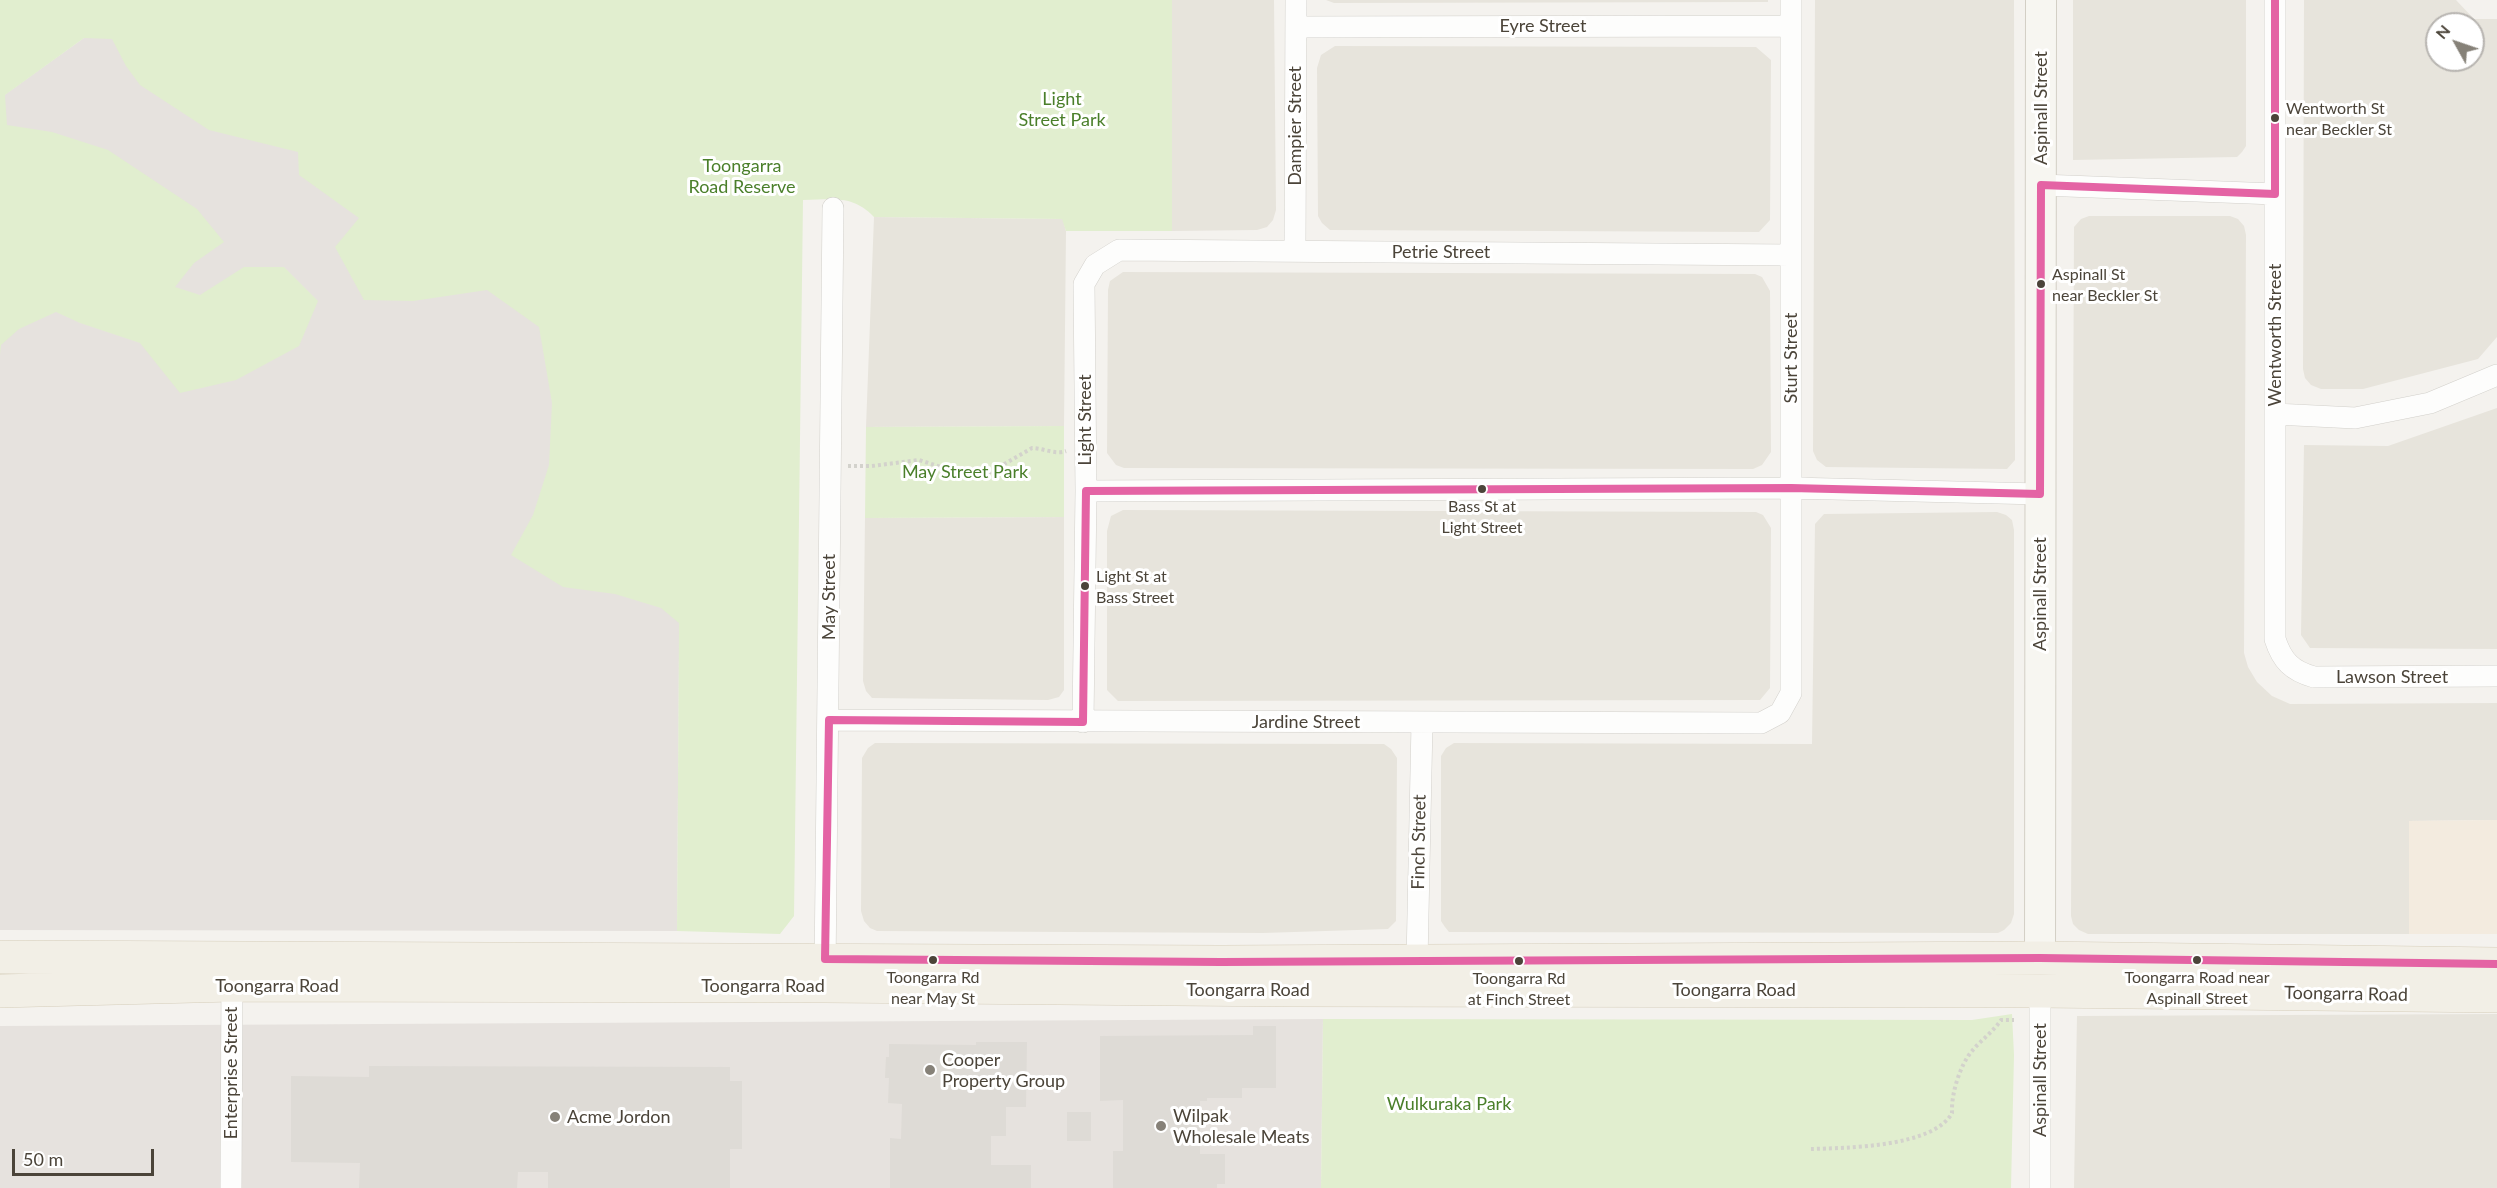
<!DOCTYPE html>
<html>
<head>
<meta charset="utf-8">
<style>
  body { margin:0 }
  #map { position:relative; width:2497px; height:1188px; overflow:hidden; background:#f4f2ee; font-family:Lato,sans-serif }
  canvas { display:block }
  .north { position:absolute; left:2425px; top:12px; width:60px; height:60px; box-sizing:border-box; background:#fff; border:2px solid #b7b4b0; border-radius:50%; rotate:310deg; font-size:16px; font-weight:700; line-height:24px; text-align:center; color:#4b4439 }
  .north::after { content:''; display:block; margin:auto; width:21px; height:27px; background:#868178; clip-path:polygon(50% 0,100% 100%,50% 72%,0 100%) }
  .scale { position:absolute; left:12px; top:1149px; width:142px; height:27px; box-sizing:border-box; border:3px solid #4b4439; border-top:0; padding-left:8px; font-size:18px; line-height:21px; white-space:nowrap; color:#4b4439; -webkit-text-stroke:4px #fff; paint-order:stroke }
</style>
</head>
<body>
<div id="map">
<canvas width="2497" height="1188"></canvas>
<div class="north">N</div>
<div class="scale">50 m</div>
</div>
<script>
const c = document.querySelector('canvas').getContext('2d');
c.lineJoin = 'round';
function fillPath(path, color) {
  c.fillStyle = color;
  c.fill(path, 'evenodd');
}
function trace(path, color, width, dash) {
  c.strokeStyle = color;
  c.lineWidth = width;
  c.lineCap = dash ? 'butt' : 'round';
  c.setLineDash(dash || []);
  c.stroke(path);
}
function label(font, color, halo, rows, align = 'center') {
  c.font = font + ' Lato,sans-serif';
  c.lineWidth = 6;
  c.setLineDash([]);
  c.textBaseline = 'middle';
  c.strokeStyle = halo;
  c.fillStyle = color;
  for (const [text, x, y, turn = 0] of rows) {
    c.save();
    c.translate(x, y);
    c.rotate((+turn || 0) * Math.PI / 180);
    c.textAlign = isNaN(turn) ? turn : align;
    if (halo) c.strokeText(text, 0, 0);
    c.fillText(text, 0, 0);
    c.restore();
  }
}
fillPath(new Path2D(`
  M1172 0H1274L1276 210 1273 220 1267 227 1257 230 1172 231Z
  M1326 0H1768V2L1334 3Z
  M1815 0H2014L2015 460 2007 469 1826 467 1817 460 1813 451Z
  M2073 0H2246V146L2242 152 2237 157 2073 160Z
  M2304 0H2456L2474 19H2497V337L2478 359 2363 389H2321L2311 385 2305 378 2303 369ZM2437 24H2473V60H2437Z
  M1335 46 1756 47 1771 60 1770 220 1759 232 1330 230 1322 223 1318 216 1317 68 1321 55Z
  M2089 216H2230L2238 219 2244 226 2246 235 2244 653 2248 667 2257 682 2272 696 2290 704 2497 703V820L2409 821V934H2088L2079 930 2073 924 2071 916 2074 227 2081 219Z
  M874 217 1063 219 1066 231 1064 426 866 427Z
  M1123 272 1755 274 1762 277 1770 291 1771 452 1762 465 1753 469 1124 468 1116 465 1107 453 1108 290 1110 281Z
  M2497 408V649L2310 648 2301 635 2304 445 2388 446Z
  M1123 510 1756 512 1763 515 1771 528 1770 688 1760 700 1118 701 1107 690V531L1111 516Z
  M1997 512 2006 515 2012 520 2014 530V914L2011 923 2004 930 1998 933 1449 932 1445 927 1441 921V756L1446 748 1454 743 1812 744 1815 524 1824 514Z
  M1064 517V690L1059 697 1048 700 872 698 866 691 863 681 865 518Z
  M875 743 1384 744 1391 749 1397 758 1396 921 1388 929 1263 933 877 931 870 928 864 921 861 911 862 758 868 748Z
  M2497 1014V1188H2074L2077 1016Z`), '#e7e4dc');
fillPath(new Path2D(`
  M2497 820V934H2409V821Z`), '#f3ebdf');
fillPath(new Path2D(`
  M102 25 683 105 677 931 0 930V98Z
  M1323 1019 1321 1188H0V1026Z`), '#e6e2de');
fillPath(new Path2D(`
  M0 0H1172V231H1066L1062 219 874 217C852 194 832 200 803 200L794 916 780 934 677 931 679 623 661 608 615 594 563 587 511 555 533 515 549 465 552 403 539 327 487 290 413 301 364 300 335 247 359 218 299 175 298 152 209 130 140 85 126 66 112 39 84 38 5 95 7 125 52 132 108 150 197 209 224 242 194 263 175 287 200 295 244 267H284L318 301 299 346 236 380 180 393 140 343 80 323 56 312 19 329 1 345 0 355Z
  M1064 426V517L865 518 866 427Z
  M2012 1014 2014 1055 2011 1188H1321L1323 1019 1972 1020Z`), '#e1eecf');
fillPath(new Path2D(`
  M1253 1026H1276V1088H1242V1098H1207V1101H1200V1154H1225V1184H1217V1188H1113V1151H1123V1100L1100 1101V1036L1253 1035Z
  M976 1042H1027L1026 1107H1006V1136H991V1165H1031V1188H890V1138L901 1139 902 1104 888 1103 889 1078H885L886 1057H889V1044L976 1045Z
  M369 1066 730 1067V1081H742V1149H730V1188H548V1172H518L517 1188H359L360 1163 291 1162V1076L369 1077Z
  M1067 1112H1091V1141H1067Z`), '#dedbd6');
const minor = new Path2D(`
  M2275 0V639C2282 661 2292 671 2314 677L2497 676
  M1296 27 1791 26
  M2041 185 2275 194
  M1295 251 1296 0
  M2275 414 2355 418 2430 403 2497 375
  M1086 491 1791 488 2040 494
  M829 720 1761 723 1780 713 1791 693V0
  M1083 722 1086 491 1084 284 1095 265 1119 250 1791 255
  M1417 962 1422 723
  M825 972 833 208
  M2040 991V1188
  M231 1188 232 973`);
const secondary = new Path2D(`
  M2040 958 2041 0`);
const primary = new Path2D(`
  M0 957 1221 962 2040 958 2497 964
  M0 991 232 985 825 986 1292 990 2040 991 2497 996`);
trace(minor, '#d2d0cb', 22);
trace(secondary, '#d3cfc5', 32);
trace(primary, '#d6cebb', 34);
trace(new Path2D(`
  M848 466H872L919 460 972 477 985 475 1032 448C1043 448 1055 455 1066 451
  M1811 1149C1846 1148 1934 1147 1952 1113 1951 1094 1960 1065 1972 1051 1981 1040 1993 1032 2001 1020H2014`), '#d3d2cc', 4, [3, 3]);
trace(minor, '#fdfdfc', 21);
trace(secondary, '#f7f6f1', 30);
trace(primary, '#f2efe6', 33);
trace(new Path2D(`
  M2275 0V194L2041 185 2040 494 1791 488 1086 491 1083 722 829 720 825 959 1221 962 2040 958 2497 964`), '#e463a4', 8);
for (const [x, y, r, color] of [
  [2275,118,5,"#4b4439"],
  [2041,284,5,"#4b4439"],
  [1482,489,5,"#4b4439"],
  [1085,586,5,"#4b4439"],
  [933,960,5,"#4b4439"],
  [2197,960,5,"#4b4439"],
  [1519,961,5,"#4b4439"],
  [930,1070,6,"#868178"],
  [555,1117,6,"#868178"],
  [1161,1126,6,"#868178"]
]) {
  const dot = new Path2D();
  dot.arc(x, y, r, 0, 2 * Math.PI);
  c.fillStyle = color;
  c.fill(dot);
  trace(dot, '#fff', 2);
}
label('16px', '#4b4439', '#fff', [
  ["Wentworth St",2286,109,"left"],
  ["near Beckler St",2286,130,"left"],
  ["Aspinall St",2052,275,"left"],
  ["near Beckler St",2052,296,"left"],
  ["Bass St at",1482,507],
  ["Light Street",1482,528],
  ["Light St at",1096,577,"left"],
  ["Bass Street",1096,598,"left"],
  ["Toongarra Rd",933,978],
  ["near May St",933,999],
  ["Toongarra Road near",2197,978],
  ["Aspinall Street",2197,999],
  ["Toongarra Rd",1519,979],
  ["at Finch Street",1519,1000]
]);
label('18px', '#4b4439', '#fff', [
  ["Eyre Street",1543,26],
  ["Aspinall Street",2041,108,-90],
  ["Dampier Street",1295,126,-90],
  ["Petrie Street",1441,252],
  ["Wentworth Street",2275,335,-90],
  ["Sturt Street",1791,358,-90],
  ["Light Street",1085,420,-90],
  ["Aspinall Street",2040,594,-90],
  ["May Street",829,597,-90],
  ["Lawson Street",2392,677],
  ["Jardine Street",1306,722],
  ["Finch Street",1419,842,-89],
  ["Toongarra Road",277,986],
  ["Toongarra Road",763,986],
  ["Toongarra Road",1248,990],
  ["Toongarra Road",1734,990],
  ["Toongarra Road",2346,994,1],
  ["Enterprise Street",231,1073,-90],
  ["Aspinall Street",2040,1080,-90]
]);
label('18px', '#4a7f2a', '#fff', [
  ["Light",1062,99],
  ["Street Park",1062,120],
  ["Toongarra",742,166],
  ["Road Reserve",742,187],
  ["May Street Park",965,472],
  ["Wulkuraka Park",1449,1104]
]);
label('18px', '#4b4439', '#fff', [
  ["Cooper",942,1060],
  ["Property Group",942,1081],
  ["Wilpak",1173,1116],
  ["Wholesale Meats",1173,1137],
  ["Acme Jordon",567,1117]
], 'left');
</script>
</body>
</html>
